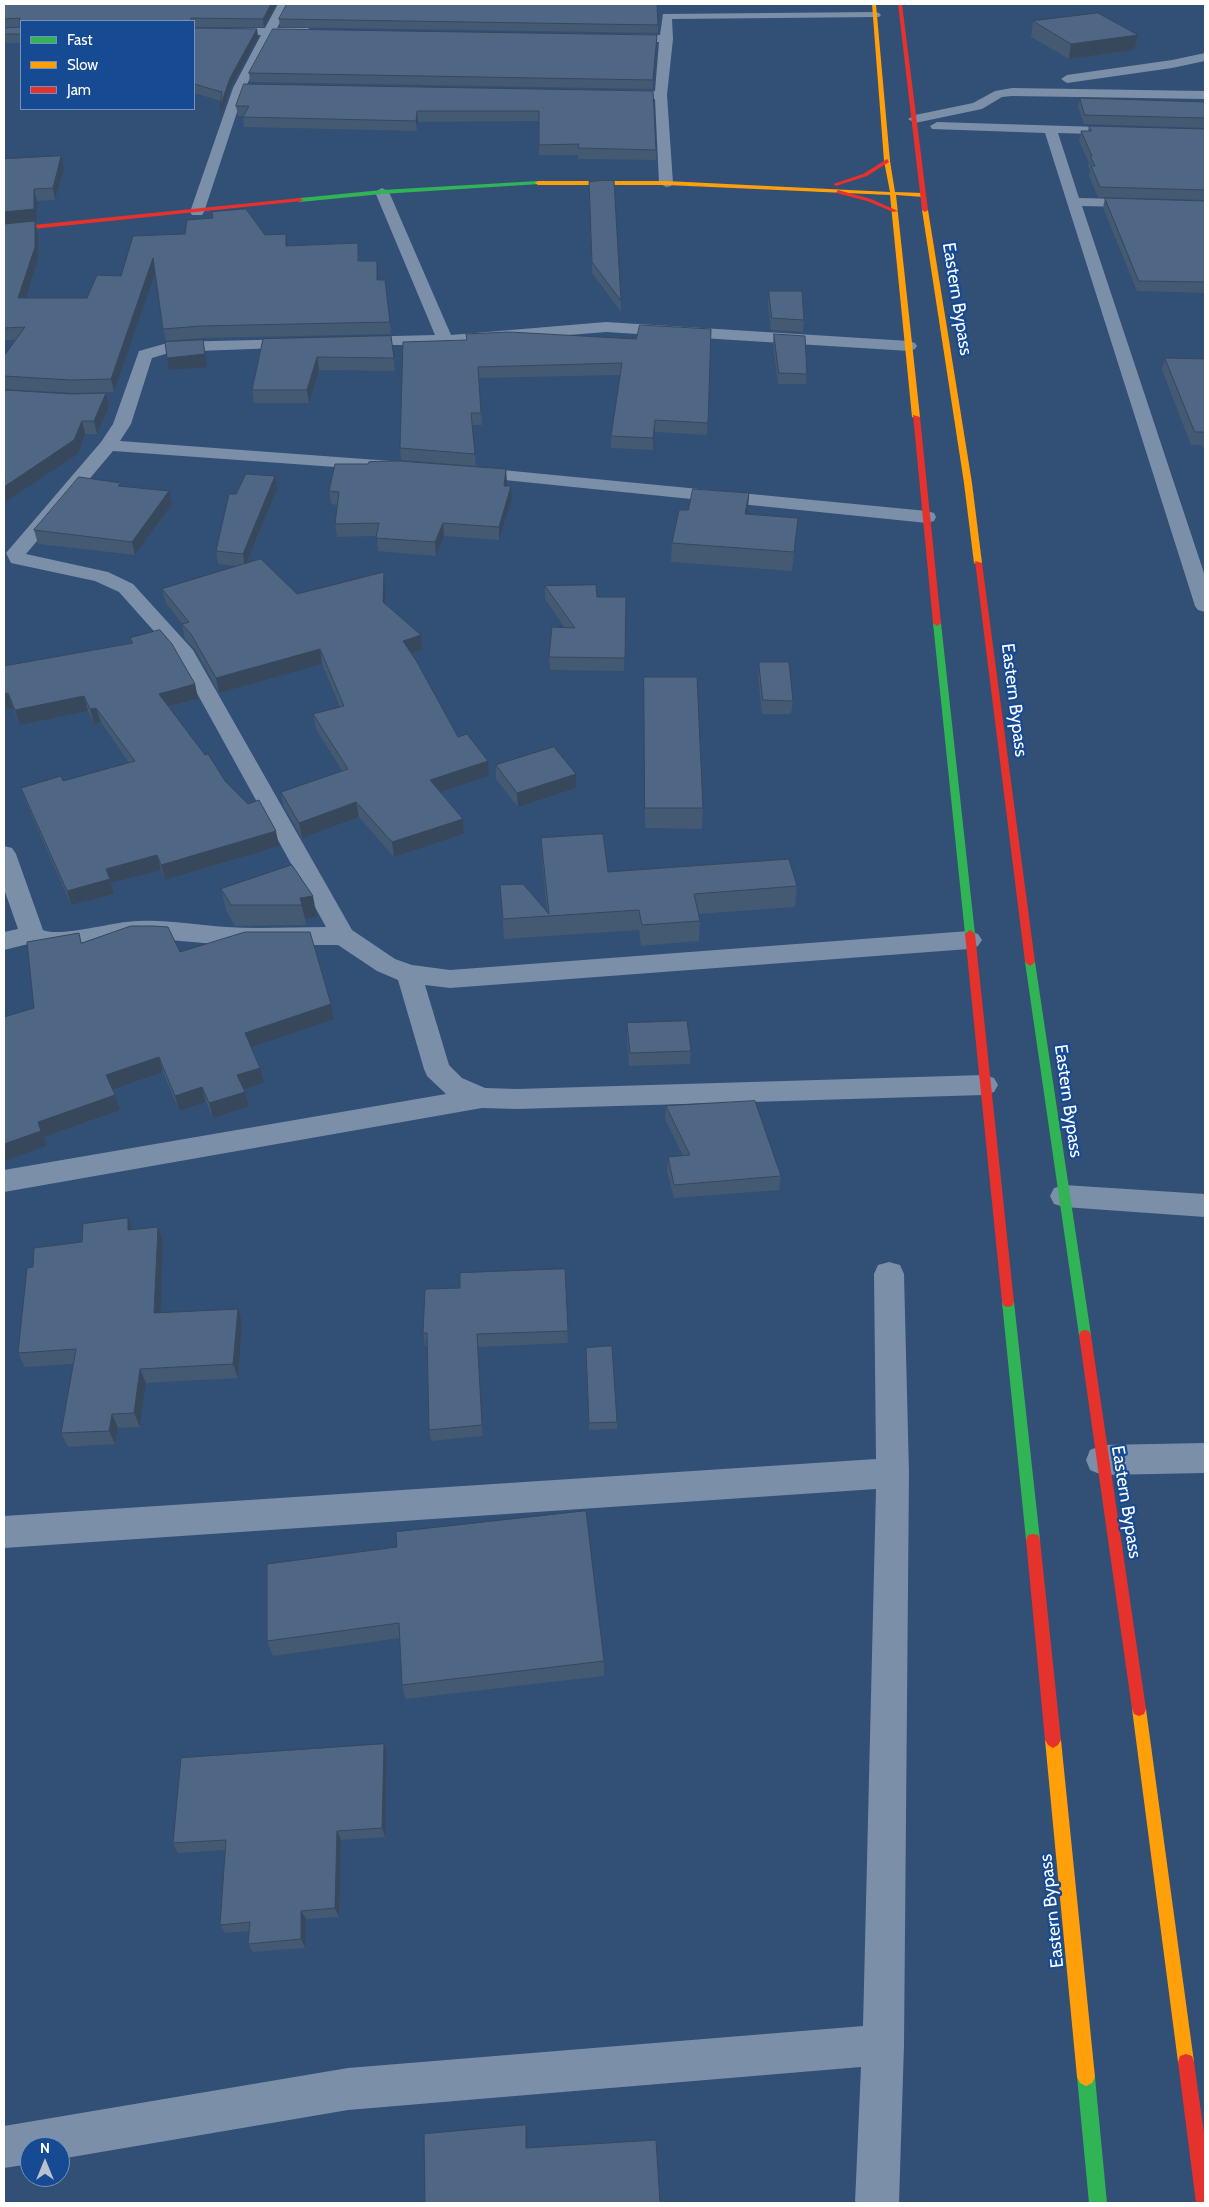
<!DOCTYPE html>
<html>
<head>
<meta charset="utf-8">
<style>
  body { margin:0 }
  #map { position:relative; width:1209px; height:2207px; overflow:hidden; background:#324f76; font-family:Cabin,sans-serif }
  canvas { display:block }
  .frame { position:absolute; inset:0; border:5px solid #fff; pointer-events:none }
  .legend { position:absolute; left:20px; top:20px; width:175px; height:90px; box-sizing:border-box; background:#164a92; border:1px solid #7392be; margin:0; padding:6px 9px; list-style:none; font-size:15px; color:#fff }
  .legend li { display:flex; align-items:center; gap:10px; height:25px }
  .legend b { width:25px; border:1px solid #7392be }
  .north { position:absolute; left:20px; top:2137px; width:50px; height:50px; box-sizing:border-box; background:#164a92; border:1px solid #7392be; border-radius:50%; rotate:0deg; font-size:14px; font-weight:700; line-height:20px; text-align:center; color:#fff }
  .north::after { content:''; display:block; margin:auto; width:18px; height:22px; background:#b7c1cf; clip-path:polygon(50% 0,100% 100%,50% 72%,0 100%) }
</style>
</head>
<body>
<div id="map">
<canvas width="1209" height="2207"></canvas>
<div class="frame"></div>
<ul class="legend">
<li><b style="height:6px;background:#30b455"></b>Fast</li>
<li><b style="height:6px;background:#ff9f0a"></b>Slow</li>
<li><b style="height:6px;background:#e5322d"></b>Jam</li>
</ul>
<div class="north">N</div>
</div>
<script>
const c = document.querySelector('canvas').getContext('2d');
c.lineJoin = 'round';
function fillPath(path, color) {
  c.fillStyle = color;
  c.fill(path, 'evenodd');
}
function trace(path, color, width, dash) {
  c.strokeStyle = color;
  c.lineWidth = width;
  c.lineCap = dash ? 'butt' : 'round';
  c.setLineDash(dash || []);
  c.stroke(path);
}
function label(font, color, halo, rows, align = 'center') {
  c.font = font + ' Cabin,sans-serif';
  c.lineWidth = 4.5;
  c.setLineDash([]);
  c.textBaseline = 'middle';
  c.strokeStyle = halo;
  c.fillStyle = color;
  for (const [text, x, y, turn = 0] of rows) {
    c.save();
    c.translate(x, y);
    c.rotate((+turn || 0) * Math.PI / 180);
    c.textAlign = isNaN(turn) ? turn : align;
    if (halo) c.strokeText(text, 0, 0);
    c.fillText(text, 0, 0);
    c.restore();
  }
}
fillPath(new Path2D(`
  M278 4H290L277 28H308L314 32 308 36 273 35 245 88 204 212 202 215H192L190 212 233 88 261 35H194V28H265Z
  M875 12 879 13 881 15 879 17 672 19 673 39 667 95 673 183 671 186 666 187 659 183 655 99 615 98 609 94 615 90 655 91 659 42H621L615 38 621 34 660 35 663 14Z
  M1205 53V61L1172 68 1067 83 1061 79 1067 75 1172 60Z
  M1012 88 1205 91V99L1012 96 1002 97 982 109 915 123 908 119 915 115 973 103 995 91Z
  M937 122 1132 128 1134 131 1127 135 1058 133 1079 198 1205 201V209L1082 206 1205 576V612L1198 610 1195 606 1045 133 932 129 930 126Z
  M382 188 389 192 451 335 606 322 909 341 915 343 917 346 915 349 909 351 606 332 445 345H348L346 342 348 339 354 337 435 335 375 192Z
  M298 339 304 341 306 344 304 347 172 352 152 358 131 424 120 441 405 462 411 463 414 467 411 471 405 472 113 451 26 554 108 572 133 584 193 650 352 930 395 959 412 965 450 970 969 931 978 934 982 940 978 946 969 949 450 988 425 985 449 1065 462 1078 485 1088 517 1089 984 1075 994 1078 998 1085 994 1092 984 1095 517 1109 482 1108 4 1192V1170L446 1094 427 1076 424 1069 398 980 377 971 338 945H227L157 939H128L58 950 40 949 28 944 4 950V932L18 929 4 889V846L12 848 16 854 43 930C58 937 107 924 126 922 159 918 193 925 226 927 259 929 293 927 326 927L177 657 119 592 95 581 11 563 6 553 101 442 113 424 139 351 171 342Z
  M471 467 927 511 934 513 936 517 934 521 927 523 465 476 462 472 465 468Z
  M1064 1185 1205 1194V1217L1064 1207 1054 1204 1050 1196 1054 1188Z
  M889 1262 900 1265 904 1274 909 1473 904 2045 899 2203H855L861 2067 348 2110 60 2159V2147H30V2164L4 2168V2126L348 2068 863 2026 876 1489 4 1548V1516L876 1459 874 1274 878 1265Z
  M1205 1443V1473L1102 1475 1090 1470 1086 1460 1090 1450 1102 1445Z`), '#7b8fa9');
fillPath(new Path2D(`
  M538 181 540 184 382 194 300 202 297 200 300 198 382 190Z
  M937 620 941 623 975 934 970 938 965 934 933 623Z
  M1030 958 1035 962 1091 1335 1089 1339 1085 1340 1081 1339 1079 1335 1025 962Z
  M1008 1297 1012 1298 1014 1302 1040 1540 1038 1545 1033 1546 1028 1545 1026 1540 1002 1302 1004 1298Z
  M1086 2068 1092 2071 1095 2077 1107 2203H1089L1077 2077 1080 2071Z`), '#30b455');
fillPath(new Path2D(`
  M872 4H876L890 161 895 192 923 193 926 195 923 197 896 195 920 417 916 419 912 417 890 195 666 185H538L535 183 538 181H666L890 192 884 161Z
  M925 208 928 210 972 483 982 563 978 565 974 563 964 483 922 210Z
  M1139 1702 1144 1704 1146 1709 1194 2062 1192 2068 1186 2070 1180 2068 1178 2062 1132 1709 1134 1704Z
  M1053 1732 1058 1735 1061 1740 1095 2077 1092 2083 1086 2086 1080 2083 1077 2077 1045 1740 1048 1735Z`), '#ff9f0a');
fillPath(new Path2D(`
  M898 4H902L928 210 925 212 922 210Z
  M887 159 889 162 867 176 836 186 833 184 863 174Z
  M838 190 871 199 898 211 893 212 867 201 836 193Z
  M300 198 303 200 302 201 4 232V228Z
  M913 415 920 417 941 623 937 626 933 623Z
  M975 561 982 563 1035 962 1030 966 1025 962Z
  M970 930 975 934 1014 1302 1012 1306 1008 1307 1004 1306 1002 1302 965 934Z
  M1085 1330 1089 1331 1091 1335 1146 1709 1144 1714 1139 1716 1134 1714 1132 1709 1079 1335 1081 1331Z
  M1033 1534 1038 1535 1040 1540 1061 1740 1058 1745 1053 1748 1048 1745 1045 1740 1026 1540 1028 1535Z
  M1186 2054 1192 2056 1194 2062 1205 2140V2203H1196L1178 2062 1180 2056Z`), '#e5322d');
fillPath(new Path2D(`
  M4 4H277L264 27H194V21H21V43H4Z
  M279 19 658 25V33L280 27Z
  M1033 21 1134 50 1069 59 1031 37Z
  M194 28 257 29 258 38 231 87 221 116 220 107 221 101 194 93Z
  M657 44 653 89 250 82 249 73Z
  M653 91 656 150V160L578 159V155H539V121L418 122 417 131 244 127 243 116H238L236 106Z
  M1080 98 1205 102V128L1084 124 1078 107Z
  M1089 126 1205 129V200L1098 197 1089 176 1090 170 1088 166 1089 163 1079 141 1081 131H1088Z
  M4 159 64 168 55 200 37 201V221H35L38 233V259L26 298H87L121 276 265 235 288 246 359 255V261L378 273V280H385L391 334 203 338 166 341 163 329 155 272 114 392 74 393 4 389V356L16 340H4Z
  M589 192 621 301V312L592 273Z
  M1105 198 1205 201V293L1137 291 1103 208Z
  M769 291 804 320 803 332 771 330 768 304Z
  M711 329 707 435 655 432 653 450 611 448V436L620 375 479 378 482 425H472L476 466 401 460 400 448 403 342 636 339Z
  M774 334 807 374 806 384H778L773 344Z
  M391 336 395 371 319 370 309 403H254L252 390 263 339Z
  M1165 358 1205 359V453L1202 445H1191L1162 370Z
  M4 390 71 394 106 393 109 406 97 434H85L78 454 4 503Z
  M275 476 277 489 247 563 297 594 384 572 385 587V604L421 635 422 650 412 654 458 737 488 761 489 776 441 792 463 819 464 834 394 857 359 817 302 838 284 807 281 792 342 771 316 729 313 714 340 707 322 664 219 693 195 649 185 639 182 624 166 603 162 589 237 566 218 564 216 551 236 494Z
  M507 482 506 486H511L512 499 499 540 444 536 436 556 378 551 377 536 337 537 335 524 337 505 331 504 329 491Z
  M122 486 172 504 135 555 38 544 34 530Z
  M749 493 747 514 798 518 792 571 671 562 672 543 688 510Z
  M545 586 597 597H626L624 671 550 670 549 657 565 628 545 599Z
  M130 638 195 684 198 699 169 707 225 781 279 846 165 880 161 870 111 883 114 894 71 905 26 802 21 788 63 781 129 763 101 722 94 724 88 711 20 725 13 708 4 709V666L131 643Z
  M759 662 793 701 791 714H762L758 676Z
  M644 677 703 808 702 829 645 828Z
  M496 765 576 788 518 807 496 779Z
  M541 838 608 872 797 886 795 907 698 914 700 921 699 941 641 946 639 930 504 939 500 885 547 912 542 859Z
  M292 865 317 917 305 919 306 925 235 926 226 910 221 889Z
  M82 942 180 952 331 1004 334 1019 251 1047 264 1083 244 1089 249 1106 213 1118 206 1102 179 1111 163 1072 113 1090 120 1110 44 1137 47 1146 4 1161V1017L34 1008Z
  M627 1023 691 1051 690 1064 629 1066 627 1037Z
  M666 1106 781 1176 779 1190 674 1198 667 1171 668 1157 683 1156 665 1119Z
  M128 1218 132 1230 158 1227 163 1241 160 1313 242 1323 238 1378 146 1383 140 1427 118 1428 115 1444 68 1447 61 1433 73 1364 25 1367 18 1353 33 1267Z
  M565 1269 568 1343 478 1347 483 1436 431 1441 429 1430 427 1346H425L423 1333 460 1288Z
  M586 1348 617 1422V1429L589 1430Z
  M267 1564 604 1661V1676L405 1699 402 1685 400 1638 273 1656 267 1641Z
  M384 1744 387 1754 385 1837 341 1840 339 1917 306 1919 305 1948 253 1952 248 1944 249 1931 225 1933 220 1925 225 1850 178 1853 173 1843Z`), '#445972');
fillPath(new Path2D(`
  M271 4H277L264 27 263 19Z
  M257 29 258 38 231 87 221 116 220 107 230 78Z
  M657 35V44L653 89V80Z
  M1138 35 1134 50 1069 59 1071 44Z
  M417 111 418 122 417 131 416 121Z
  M61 156 64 168 55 200 53 188Z
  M34 189 37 201V221H35L38 233V259L22 311 18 298 4 224V212Z
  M286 234 288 246H286Z
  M153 258 156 270 114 392 111 379Z
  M377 261 378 273V293L377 280Z
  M203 340 207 367 169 370 167 358Z
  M317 357 319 370 309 403 307 390Z
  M106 393 109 406 97 434 94 421Z
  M655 420V432L653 450V438Z
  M82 421 85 434 78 454 4 503V487Z
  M506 469 507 482 505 499 504 486Z
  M275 476 277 489 245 567 243 554Z
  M511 486 512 499 499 540V527Z
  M169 491 172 504 135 555 132 542Z
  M749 493 748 511 744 533 745 514Z
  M443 523 444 536 436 556 435 542Z
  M384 572 385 587V617L383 602Z
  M421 635 422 650 405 656 403 641Z
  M320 649 322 664 219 693 216 678Z
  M195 684 198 699 162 708 159 694Z
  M8 693 13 708 4 709V694Z
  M84 696 88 711 20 725 15 710Z
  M96 708 101 722 94 724 90 709Z
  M488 761 489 776 432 795 430 780Z
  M576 774V788L518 807 517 793Z
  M356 802 359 817 302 838 299 823Z
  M463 819 464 834 394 857 392 842Z
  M276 831 279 846 165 880 161 865Z
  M157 855 161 870 111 883 114 894 71 905 67 891 106 869Z
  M313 896 317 917 305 919 300 898Z
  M331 1004 334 1019 249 1048 245 1033Z
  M159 1057 163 1072 112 1090 106 1075Z
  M260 1068 264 1083 241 1090 237 1075Z
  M202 1087 206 1102 179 1111 175 1096Z
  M245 1092 249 1106 213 1118 209 1103Z
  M115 1095 120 1110 44 1137 47 1146 4 1161V1144L38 1122Z
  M128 1218 134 1233 128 1230Z
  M158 1227 163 1241 160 1327 154 1313Z
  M238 1309 242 1323 238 1378 233 1364Z
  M477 1334 478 1347 483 1436 482 1425Z
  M140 1369 146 1383 140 1427 134 1413Z
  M112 1414 118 1428 115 1444 109 1431Z
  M384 1744 387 1754 385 1837 382 1828Z
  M337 1831 341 1840 339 1917 335 1908Z
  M301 1911 306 1919 305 1948 301 1939Z
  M526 2125 527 2132 528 2155 526 2148Z`), '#37485d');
const building = new Path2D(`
  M4 4H271L263 19 191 18V21H21V34H4V28L20 27V18L4 19Z
  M287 4H657L658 25 279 19Z
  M1098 13 1138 35 1071 44 1033 21Z
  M194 28 257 29 230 78 220 107 222 92 194 84Z
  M273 29 657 35 653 80 249 73Z
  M244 84 653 91 656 150 578 148 579 144 539 145V111H417L416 121 243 117 249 106H236Z
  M1080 98 1205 102V118L1085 115Z
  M1089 126 1205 129V190L1100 187 1091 166H1095L1090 156H1092L1081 131H1091Z
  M61 156 53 188 34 189V209L4 212V159Z
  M614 181 621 301 592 262 589 182Z
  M1105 198 1205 201V282L1139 281Z
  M246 209 265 235 286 234V246L358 243V261H377V280H385L390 322 201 326 163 329 153 258 111 379 71 380 4 376V356L25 327 4 328V224L35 221V247L18 298H87L97 275 121 276 133 236 185 234 187 220 213 218 212 212Z
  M769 291H802L804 320 772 318Z
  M640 325 711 329 708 423 655 420 653 438 611 436 622 363 478 367 481 413H471L475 454 400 448 403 342 467 340 466 334 509 332 636 339Z
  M774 334 805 336 807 374 779 373Z
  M391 336 394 358 317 357 307 390H252L263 339Z
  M203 340 205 354 167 358 165 342Z
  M1165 358 1205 359V432H1195Z
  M4 390 71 394 106 393 94 421H82L74 440 4 487Z
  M399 461 506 469 504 486H511L499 527 443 523 435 542 376 538 379 523 335 524 339 492 329 491 335 464H368L369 462Z
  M246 474 275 476 243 554 216 551 229 494H236Z
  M79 477 121 483 118 486 169 491 132 542 34 530Z
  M693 489 749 493 745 514 798 518 794 552 672 543 679 510H688Z
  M261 559 297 594 384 572 383 602 421 635 403 641 417 662 458 737 467 734 488 761 430 780 463 819 392 842 356 802 299 823 281 792 348 769 313 714 344 706 320 649 216 678 191 634 182 624 189 622 162 589Z
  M596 585 597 597H626L625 658 549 657 552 627 575 628 545 586Z
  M160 630 172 644 195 684 159 694 205 755 208 754 225 781 248 804 259 800 276 831 161 865 157 855 106 869 110 879 67 891 21 788 61 776 63 781 135 761 96 708 90 709 84 696 15 710 8 693 4 694V666L133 643 130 638Z
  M759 662H789L793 701 763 700Z
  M644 677H697L703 808H645Z
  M554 747 576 774 517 793 496 765Z
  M603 834 608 872 789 859 797 886 694 894 700 921 642 925 639 910 503 919 500 885 523 884 549 914 541 838Z
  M292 865 313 896 300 898 302 905H231L221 889Z
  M131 926H153L168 927 180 952 245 932H310L331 1004 245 1033 260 1068 237 1075 245 1092 209 1103 202 1087 175 1096 159 1057 106 1075 115 1095 38 1122 41 1131 4 1144V1017L34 1008 27 942 79 933 81 943Z
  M687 1021 691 1051 630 1053 627 1023Z
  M755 1101 781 1176 674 1185 668 1157 690 1155 666 1106Z
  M128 1218V1230L158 1227 154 1313 238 1309 233 1364 140 1369 134 1413 112 1414 109 1431 61 1433 76 1349 18 1353 27 1268 33 1267 34 1248 82 1242 83 1224Z
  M565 1269 568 1331 477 1334 482 1425 429 1430 427 1333H423L425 1289 460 1288V1273Z
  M612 1346 617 1422 589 1423 586 1348Z
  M586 1511 604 1661 402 1685 399 1623 267 1641V1564L397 1547 396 1532Z
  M384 1744 382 1828 337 1831 335 1908 301 1911V1939L248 1944 250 1922 220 1925 226 1840 173 1843 181 1758Z
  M526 2125V2148L656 2140 660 2203H425L424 2134Z`);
fillPath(building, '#4f6785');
trace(building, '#37485d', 1);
label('18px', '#fff', '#164a92', [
  ["Eastern Bypass",957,299,81],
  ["Eastern Bypass",1014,700,83],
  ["Eastern Bypass",1068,1101,82],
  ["Eastern Bypass",1126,1502,81],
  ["Eastern Bypass",1052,1911,-96]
]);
</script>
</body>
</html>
